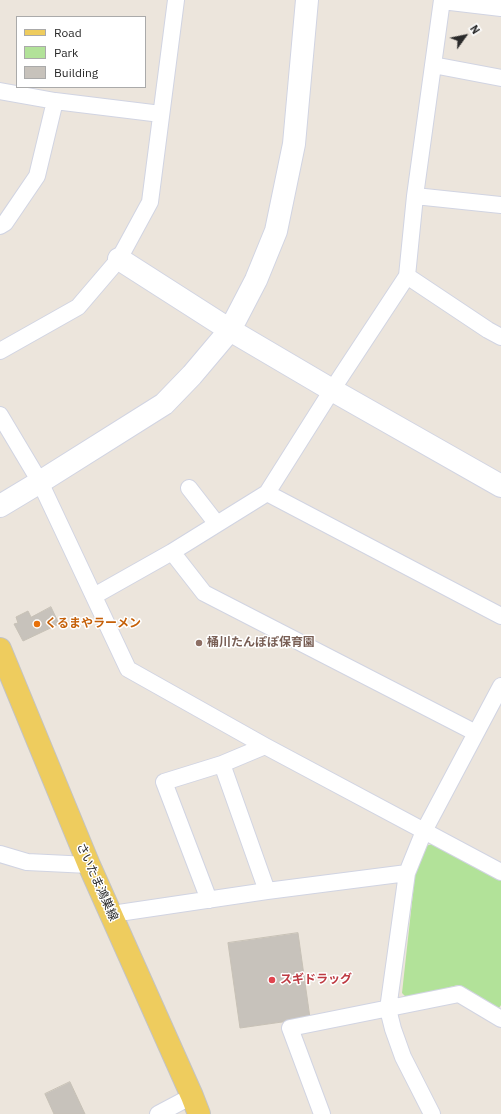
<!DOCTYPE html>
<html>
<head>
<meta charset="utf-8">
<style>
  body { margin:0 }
  #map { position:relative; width:501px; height:1114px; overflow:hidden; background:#ece5dc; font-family:"IBM Plex Sans",sans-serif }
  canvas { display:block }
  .legend { position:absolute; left:16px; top:16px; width:130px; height:72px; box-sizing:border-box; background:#fff; border:1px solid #aaa; margin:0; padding:5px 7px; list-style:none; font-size:12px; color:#2a2a2a }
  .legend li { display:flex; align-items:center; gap:8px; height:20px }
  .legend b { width:20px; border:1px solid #aaa }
  .north { position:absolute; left:445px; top:16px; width:40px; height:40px; -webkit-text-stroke:3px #fff; paint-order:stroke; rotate:57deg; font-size:11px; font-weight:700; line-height:16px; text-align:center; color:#2a2a2a }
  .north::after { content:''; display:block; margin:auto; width:14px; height:18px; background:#2a2a2a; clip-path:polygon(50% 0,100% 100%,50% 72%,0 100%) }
</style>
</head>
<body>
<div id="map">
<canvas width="501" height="1114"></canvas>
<ul class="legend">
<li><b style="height:5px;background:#eecc5e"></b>Road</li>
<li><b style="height:11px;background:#b2e299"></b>Park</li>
<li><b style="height:11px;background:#c7c2bb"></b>Building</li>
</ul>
<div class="north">N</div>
</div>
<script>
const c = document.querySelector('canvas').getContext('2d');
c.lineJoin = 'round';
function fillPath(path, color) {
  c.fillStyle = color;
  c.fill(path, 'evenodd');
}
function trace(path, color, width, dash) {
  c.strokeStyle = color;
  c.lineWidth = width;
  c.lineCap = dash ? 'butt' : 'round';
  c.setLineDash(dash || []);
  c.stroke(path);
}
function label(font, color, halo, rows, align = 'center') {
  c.font = font + ' "IBM Plex Sans","Noto Sans JP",sans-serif';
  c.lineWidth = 3;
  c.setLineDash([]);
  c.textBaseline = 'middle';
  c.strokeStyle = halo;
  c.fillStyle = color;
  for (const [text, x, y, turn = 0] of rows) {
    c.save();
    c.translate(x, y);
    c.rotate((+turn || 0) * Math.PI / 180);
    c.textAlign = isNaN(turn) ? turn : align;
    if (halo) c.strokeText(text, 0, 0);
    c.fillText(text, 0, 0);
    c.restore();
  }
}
fillPath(new Path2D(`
  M433 844 501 880V1005L499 1008 458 985 407 998 402 993 416 866 425 846Z`), '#b2e299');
const building = new Path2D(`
  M51 607 59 624 23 641 14 624 18 623 16 617 28 611 31 617Z
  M298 933 310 1018 240 1028 228 943Z
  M70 1082 85 1114H54L45 1094Z`);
fillPath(building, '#c7c2bb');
trace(building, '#c7c1b6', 1);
const street = new Path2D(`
  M442 0 415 196 407 276 488 330 501 337
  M442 1 501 8
  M433 65 501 78
  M0 91 55 101 161 114
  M415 196 501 205
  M0 226 5 223 37 176 55 101
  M0 351 78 307 119 259 150 202 176 0
  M0 415 40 482 128 669 265 746 501 872
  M189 488 217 524
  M267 493 501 616
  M172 552 204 593 476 733
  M94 596 172 552 267 493 332 390 407 276
  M222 764 267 891
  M0 854 27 862 89 865
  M209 900 164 782 222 764 265 746
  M112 914 267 891 407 873
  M158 1114 192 1096
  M322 1114 290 1028 459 994 501 1019
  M432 1114 403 1057 393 1029 388 1009 407 873 424 831 501 686`);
const secondary = new Path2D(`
  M119 259 230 330 332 390 501 486
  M0 506 40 482 164 404 192 375 230 330 256 280 276 231 294 144 307 0`);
const primary = new Path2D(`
  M0 649 89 865 192 1096 199 1114`);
trace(street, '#d1d4e2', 18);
trace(secondary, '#d1d4e2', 24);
trace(primary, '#c3c3c3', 24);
trace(street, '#fff', 16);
trace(secondary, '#fff', 22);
trace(primary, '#eecc5e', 22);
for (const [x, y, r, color] of [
  [37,624,4,"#e8710a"],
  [199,643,4,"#8d6e63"],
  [272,980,4,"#e0444e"]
]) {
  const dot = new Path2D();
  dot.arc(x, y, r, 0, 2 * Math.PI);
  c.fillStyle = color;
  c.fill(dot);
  trace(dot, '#fff', 1.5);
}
label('bold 12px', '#c56008', '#fff', [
  ["くるまやラーメン",45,624]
], 'left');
label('bold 12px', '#785e54', '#fff', [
  ["桶川たんぽぽ保育園",207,643]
], 'left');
label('12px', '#2a2a2a', '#fff', [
  ["さいたま鴻巣線",97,882,66]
]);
label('bold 12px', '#be3a42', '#fff', [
  ["スギドラッグ",280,980]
], 'left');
</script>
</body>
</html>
